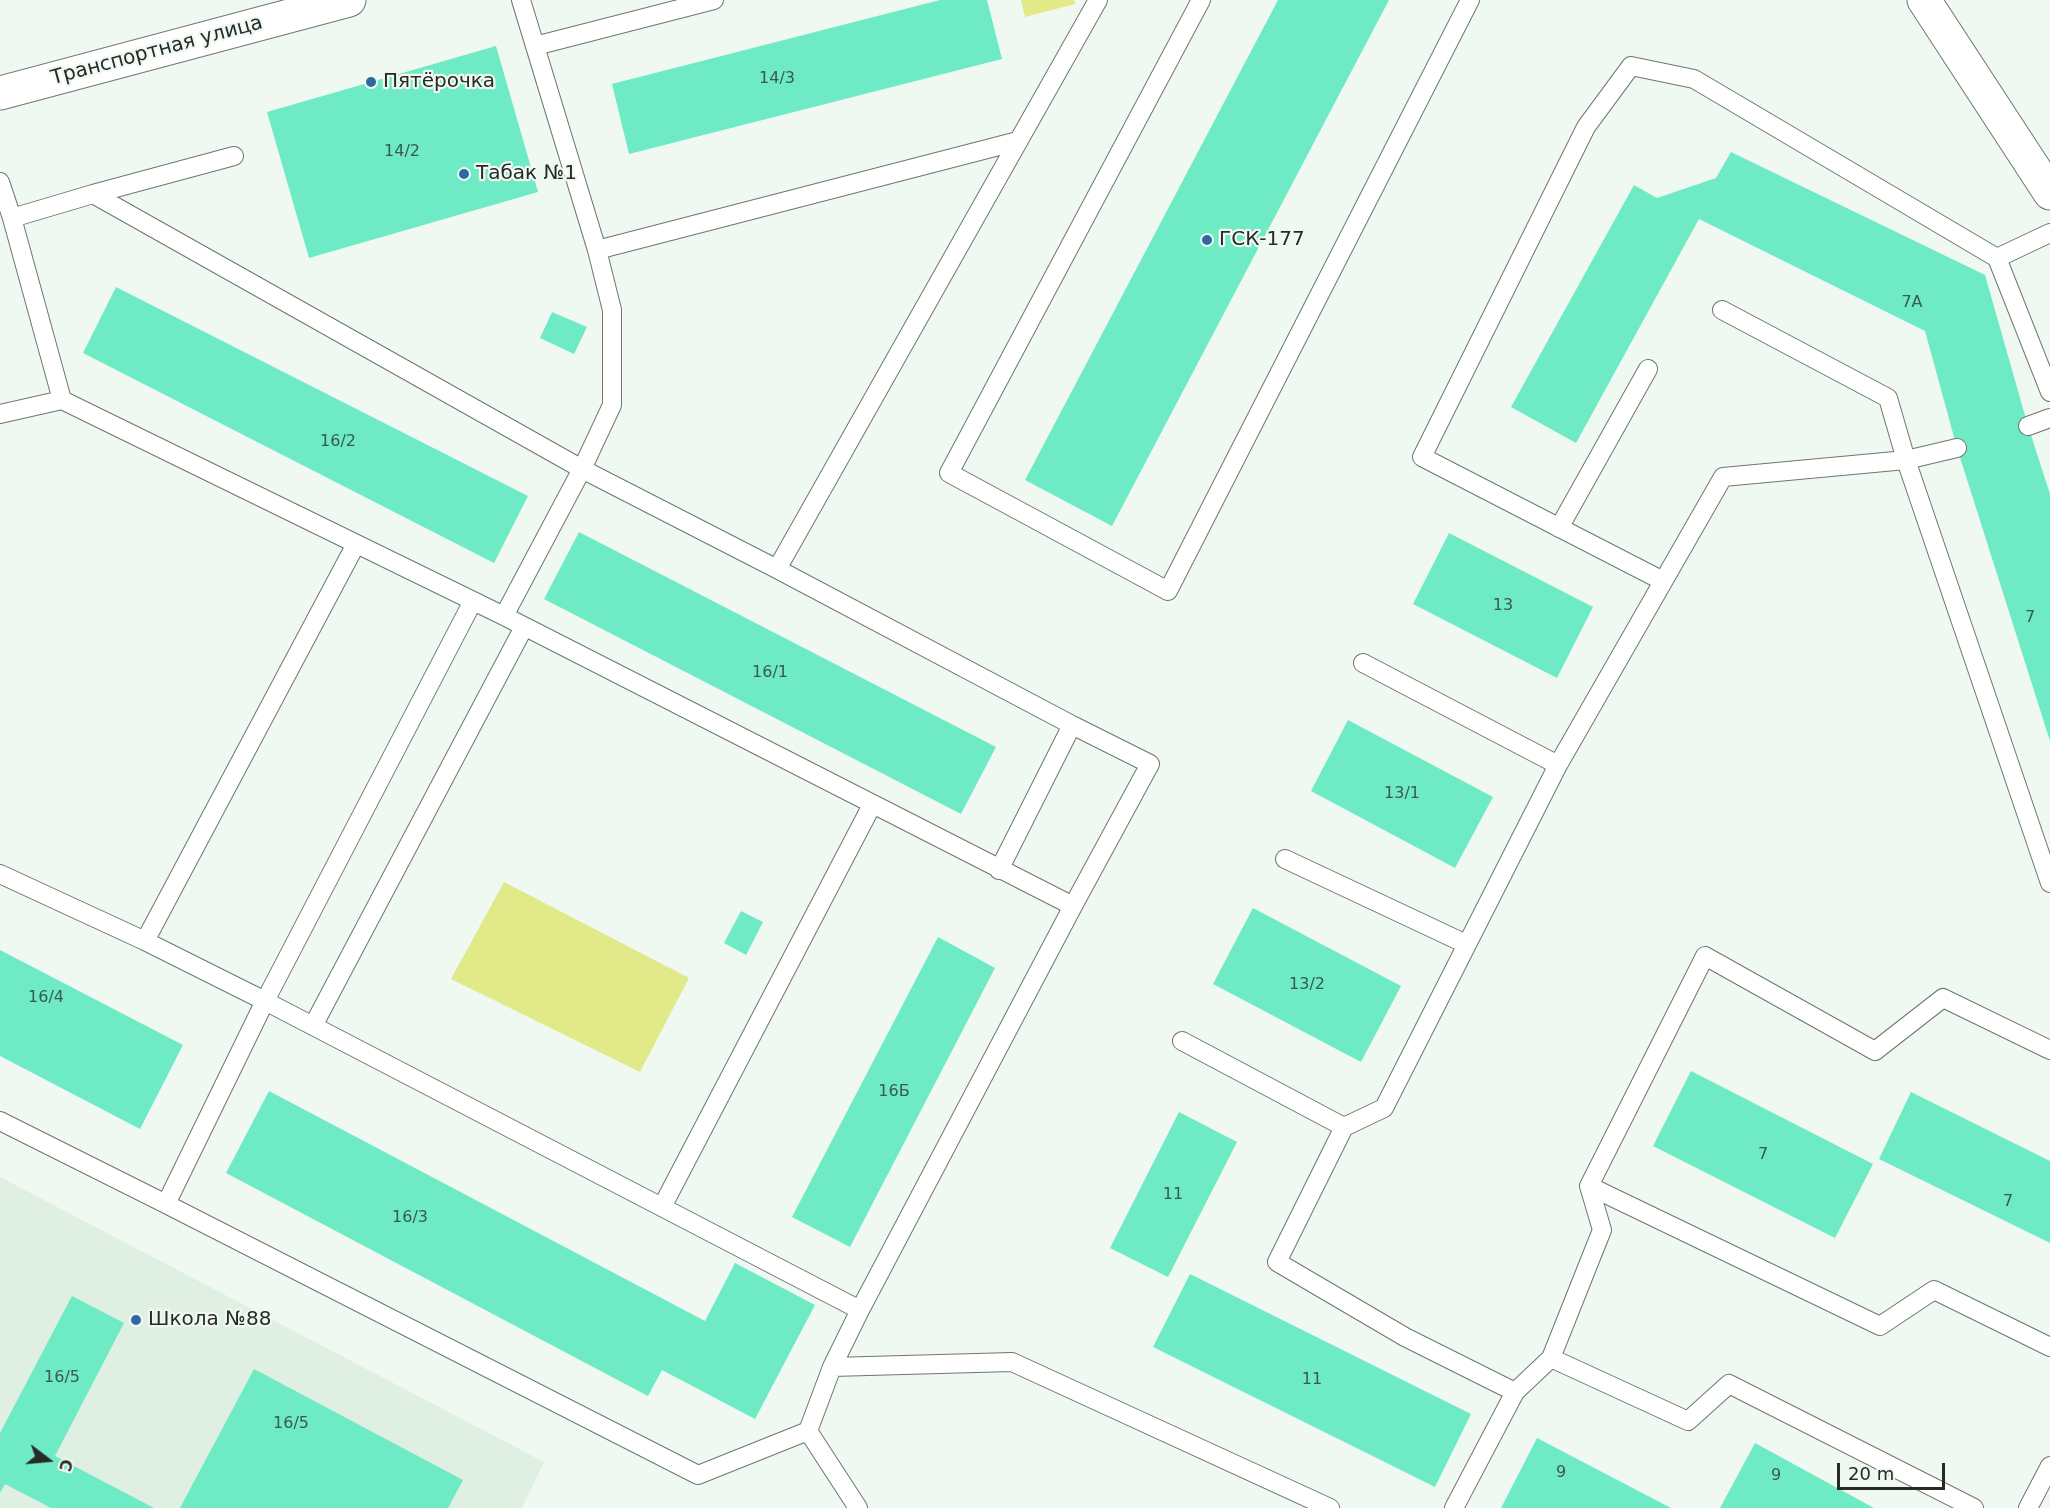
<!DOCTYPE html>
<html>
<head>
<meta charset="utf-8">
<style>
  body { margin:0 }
  #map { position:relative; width:2050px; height:1508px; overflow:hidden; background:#eff9f1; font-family:"DejaVu Sans",sans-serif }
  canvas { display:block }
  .north { position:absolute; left:18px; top:1430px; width:60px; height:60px; -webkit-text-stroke:4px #eff9f1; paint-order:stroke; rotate:106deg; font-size:16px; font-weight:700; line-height:24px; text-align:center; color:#272a27 }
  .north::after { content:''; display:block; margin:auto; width:21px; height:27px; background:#272a27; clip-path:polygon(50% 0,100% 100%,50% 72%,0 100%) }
  .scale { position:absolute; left:1837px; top:1463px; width:108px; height:27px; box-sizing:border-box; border:3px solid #272a27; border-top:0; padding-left:8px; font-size:18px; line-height:21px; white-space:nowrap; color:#272a27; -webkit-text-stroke:4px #eff9f1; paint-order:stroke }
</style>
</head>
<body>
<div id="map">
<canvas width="2050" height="1508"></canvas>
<div class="north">С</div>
<div class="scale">20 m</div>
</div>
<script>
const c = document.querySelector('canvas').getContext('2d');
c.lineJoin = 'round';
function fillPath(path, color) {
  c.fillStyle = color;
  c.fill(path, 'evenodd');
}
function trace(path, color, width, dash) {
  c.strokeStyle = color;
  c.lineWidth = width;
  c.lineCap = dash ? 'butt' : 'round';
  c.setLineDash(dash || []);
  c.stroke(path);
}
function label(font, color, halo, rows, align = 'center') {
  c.font = font + ' "DejaVu Sans",sans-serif';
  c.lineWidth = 4.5;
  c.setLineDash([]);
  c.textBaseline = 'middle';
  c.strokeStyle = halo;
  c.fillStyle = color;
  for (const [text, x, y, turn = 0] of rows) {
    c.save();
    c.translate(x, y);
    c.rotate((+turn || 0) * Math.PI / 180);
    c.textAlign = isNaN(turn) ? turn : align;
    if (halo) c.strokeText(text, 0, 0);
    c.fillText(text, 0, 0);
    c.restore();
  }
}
fillPath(new Path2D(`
  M0 1177 544 1462 522 1508H0Z`), '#dfefe2');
fillPath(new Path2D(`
  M1021 0H1074L1075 4 1025 17Z
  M504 882 689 978 640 1072 451 979Z`), '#e1e988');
fillPath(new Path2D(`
  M940 0H987L1002 59 629 154 612 84Z
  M1278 0H1389L1112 526 1025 480Z
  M496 46 538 192 309 258 267 112Z
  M1731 152 1985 275 2028 426 2050 494V741L1957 448 1925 331 1699 219 1576 443 1511 407 1634 185 1657 198 1716 178Z
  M116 287 528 496 494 563 83 353Z
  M552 312 587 327 574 354 540 338Z
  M579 532 996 747 961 814 544 599Z
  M1449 533 1593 607 1557 678 1413 604Z
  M1348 720 1493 797 1455 868 1311 791Z
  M1253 908 1401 986 1361 1062 1213 984Z
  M741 911 763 922 746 955 724 943Z
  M938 937 995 968 850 1247 792 1217Z
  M0 950 183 1045 140 1129 0 1056Z
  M1691 1071 1873 1164 1835 1238 1653 1146Z
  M269 1091 705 1321 735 1263 815 1305 755 1419 662 1370 648 1396 226 1173Z
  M1911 1092 2050 1161V1243L1879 1159Z
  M1179 1112 1237 1142 1168 1277 1110 1248Z
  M1190 1274 1471 1414 1435 1487 1153 1347Z
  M72 1296 124 1323 55 1456 154 1508H51L5 1484 0 1493V1433Z
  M254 1369 463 1480 448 1508H180Z
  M1537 1438 1671 1508H1501Z
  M1755 1443 1874 1508H1720Z`), '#6eeac5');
const service = new Path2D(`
  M521 0 597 250 1018 141
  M1201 0 949 473 1168 591 1470 0
  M535 46 714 0
  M0 182 12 218 62 400
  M93 194 234 156
  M12 218 93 194 582 469 777 569 1072 725 1150 764 1073 906 860 1310
  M1997 258 2050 392
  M1722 310 1888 398 1906 460 2050 883
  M0 414 62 400 504 616 1073 906
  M2028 426 2050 418
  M1559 528 1648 369
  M777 569 1098 0
  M1663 581 1422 457 1586 127 1631 66 1694 79 1997 258 2050 233
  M504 616 582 469 612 405V310L597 250
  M1363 663 1558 765
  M1285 859 1466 944
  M999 870 1072 725
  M0 874 145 941 265 1001 166 1204 0 1121
  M145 941 356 544
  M313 1026 524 627
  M1182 1041 1344 1127
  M2050 1050 1943 998 1875 1051 1705 956 1589 1186 1880 1326 1934 1290 2050 1347
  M166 1204 698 1475 808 1431 832 1367 860 1310 265 1001 473 601
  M662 1207 872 805
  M1551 1358 1602 1230 1589 1186
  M832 1367 1012 1362 1330 1508
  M1515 1392 1405 1337 1277 1262 1344 1127 1384 1108 1558 765 1723 477 1906 460 1957 448
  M808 1431 858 1508
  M1454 1508 1515 1392 1551 1358 1688 1421 1729 1384 1974 1508
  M2028 1508 2050 1466`);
const tertiary = new Path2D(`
  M1924 0 2050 193
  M0 93 349 0`);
trace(service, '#6e7670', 20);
trace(tertiary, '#6e7670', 35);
trace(service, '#fff', 18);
trace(tertiary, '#fff', 33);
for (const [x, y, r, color] of [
  [371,82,6,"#2c6ba1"],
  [464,174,6,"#2c6ba1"],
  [1207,240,6,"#2c6ba1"],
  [136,1320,6,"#2c6ba1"]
]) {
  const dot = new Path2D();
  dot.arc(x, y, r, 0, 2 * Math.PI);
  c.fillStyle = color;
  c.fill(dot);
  trace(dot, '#eff9f1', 2);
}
label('16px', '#395a4e', null, [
  ["14/3",777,79],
  ["14/2",402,152],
  ["7А",1912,303],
  ["16/2",338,442],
  ["13",1503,606],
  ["7",2030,618],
  ["16/1",770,673],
  ["13/1",1402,794],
  ["13/2",1307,985],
  ["16/4",46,998],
  ["16Б",894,1092],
  ["7",1763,1155],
  ["11",1173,1195],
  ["7",2008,1202],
  ["16/3",410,1218],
  ["16/5",62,1378],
  ["11",1312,1380],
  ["16/5",291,1424],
  ["9",1561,1473],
  ["9",1776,1476]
]);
label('20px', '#272a27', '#eff9f1', [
  ["Транспортная улица",157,51,-15]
]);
label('20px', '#272a27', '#eff9f1', [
  ["Пятёрочка",383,82],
  ["Табак №1",476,174],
  ["ГСК-177",1219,240],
  ["Школа №88",148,1320]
], 'left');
</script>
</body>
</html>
